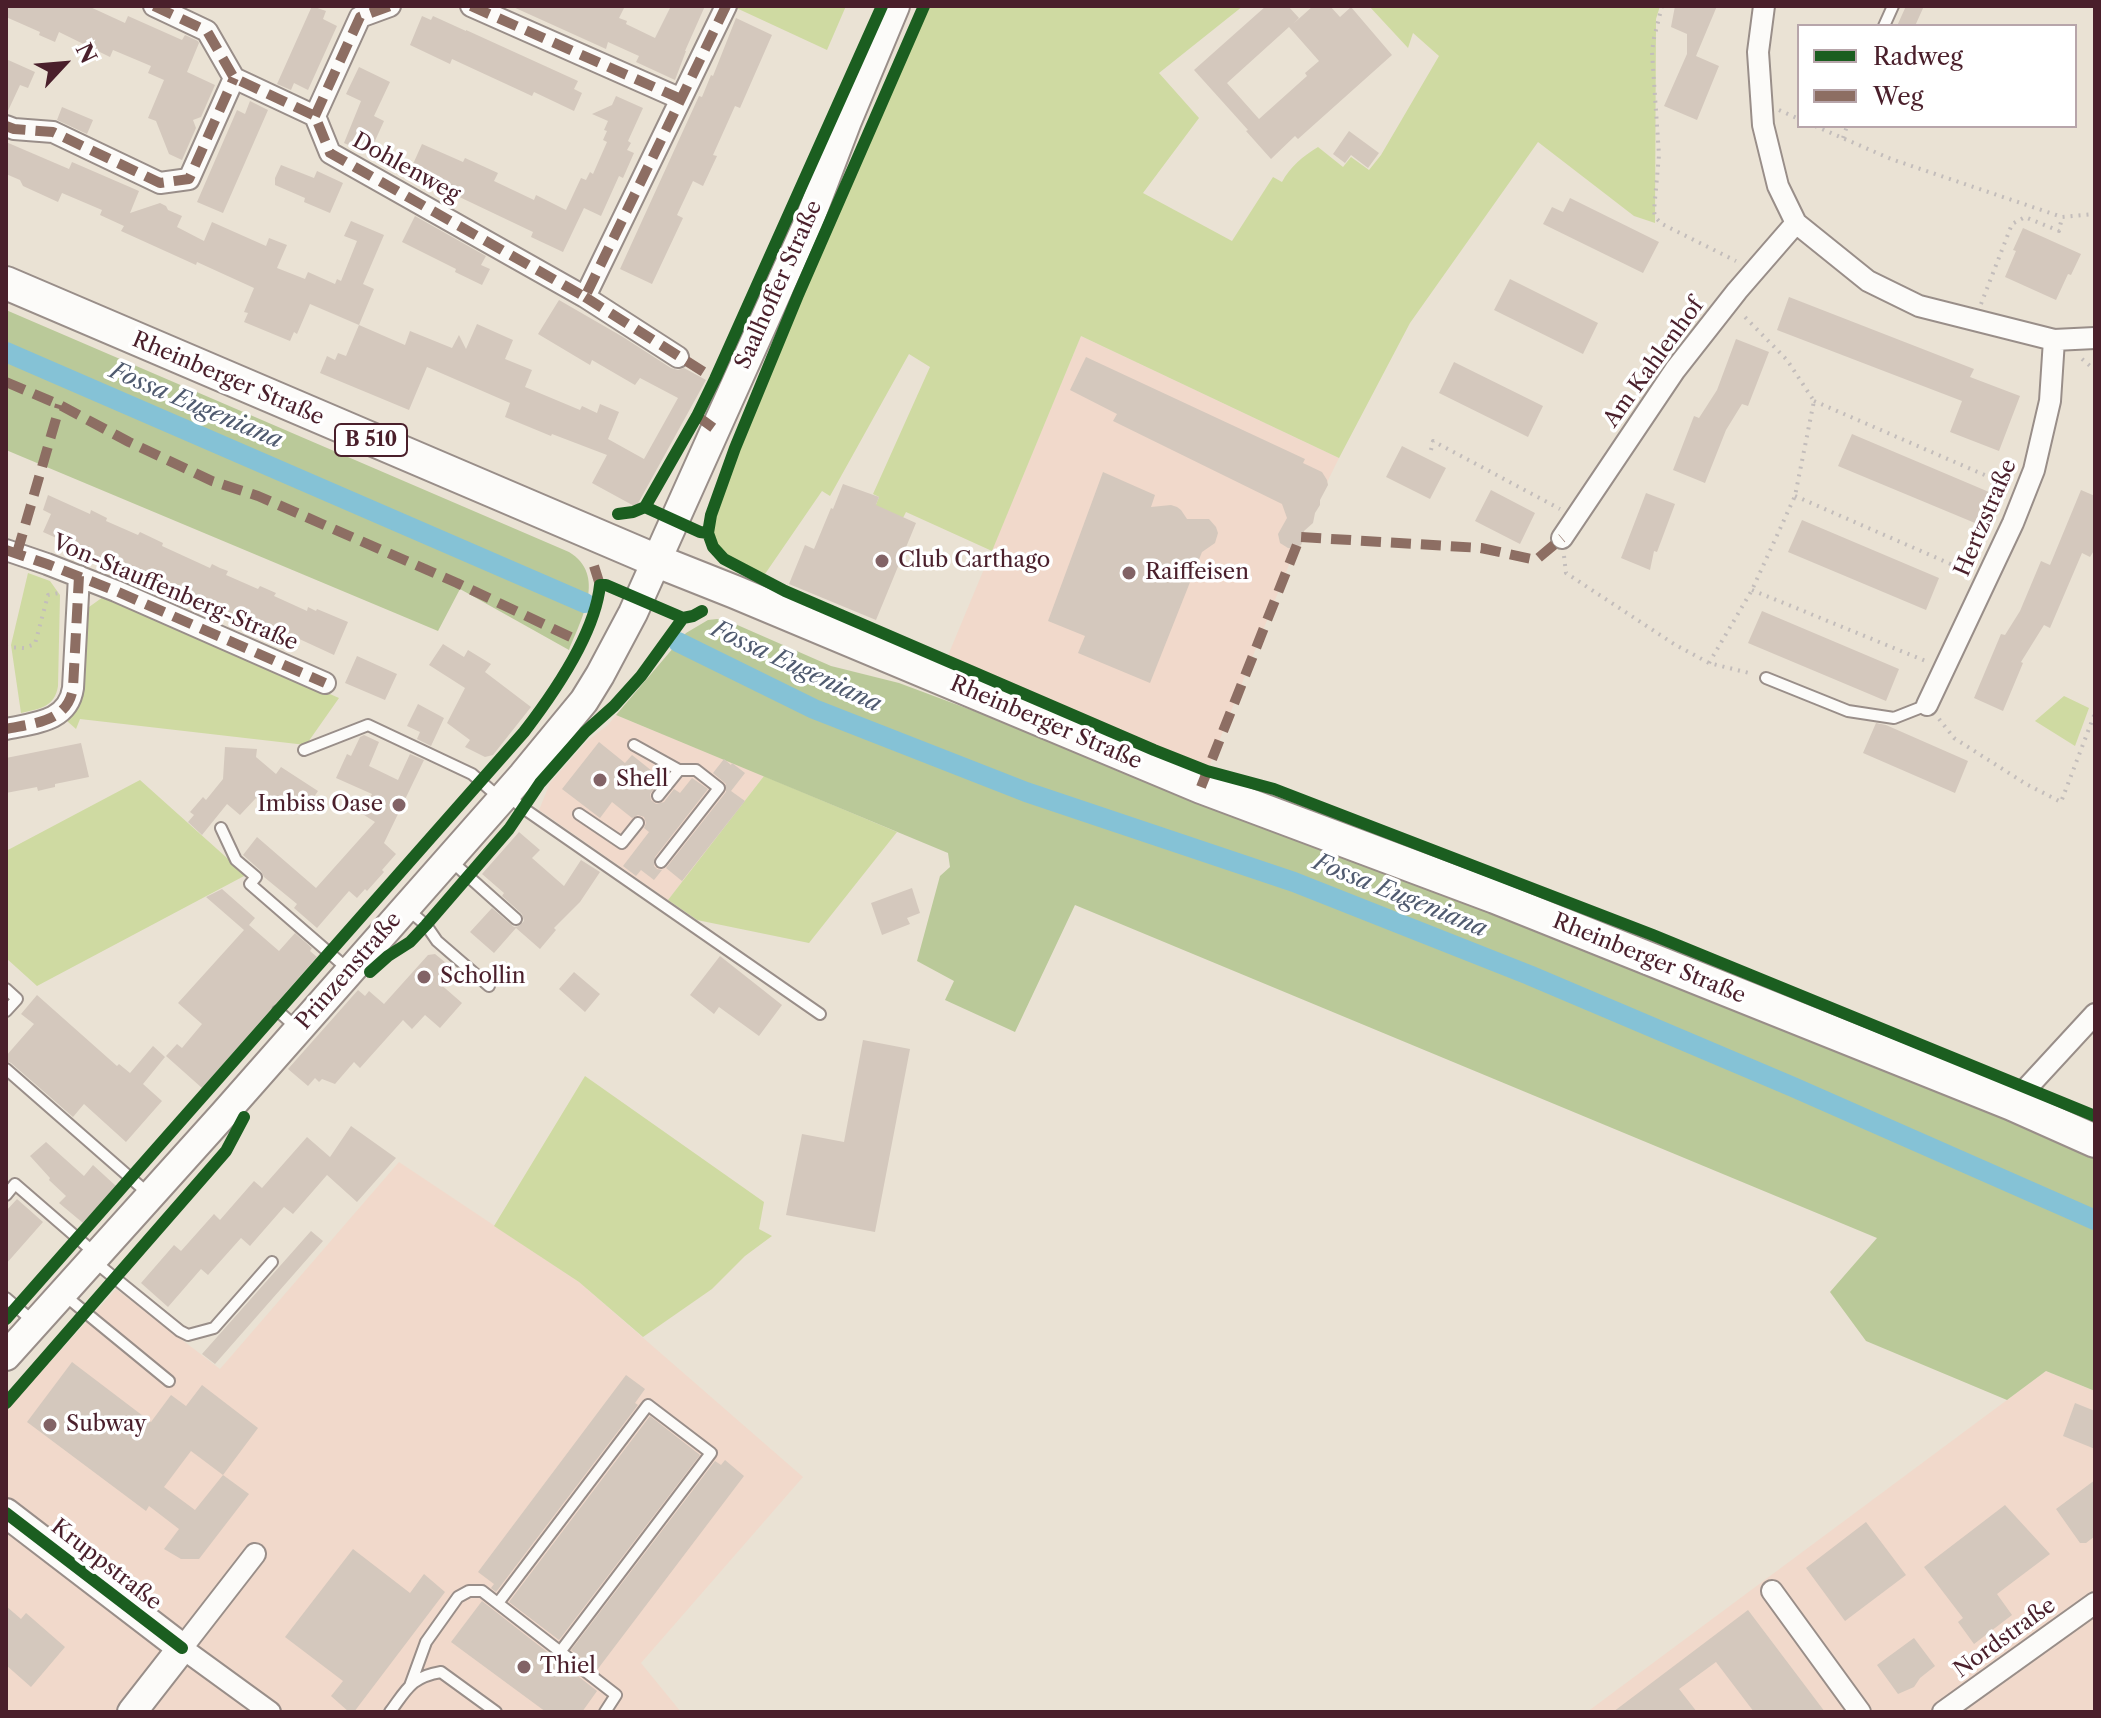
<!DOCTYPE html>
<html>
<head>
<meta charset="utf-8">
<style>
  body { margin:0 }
  #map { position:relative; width:2101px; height:1718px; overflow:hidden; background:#eae2d4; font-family:"Libre Caslon Text",serif }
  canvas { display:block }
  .frame { position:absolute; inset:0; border:8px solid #4a1f2b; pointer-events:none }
  .legend { position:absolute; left:1797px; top:24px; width:280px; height:104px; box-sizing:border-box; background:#fff; border:2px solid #b7a5aa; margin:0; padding:10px 14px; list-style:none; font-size:24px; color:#4a1f2b }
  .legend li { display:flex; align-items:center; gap:16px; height:40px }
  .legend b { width:40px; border:2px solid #b7a5aa }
  .north { position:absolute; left:24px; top:24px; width:80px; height:80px; -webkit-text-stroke:6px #fff; paint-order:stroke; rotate:64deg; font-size:22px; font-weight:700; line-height:32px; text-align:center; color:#4a1f2b }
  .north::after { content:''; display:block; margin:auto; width:28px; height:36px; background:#4a1f2b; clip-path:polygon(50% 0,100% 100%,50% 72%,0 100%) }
</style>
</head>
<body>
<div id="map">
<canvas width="2101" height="1718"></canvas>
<div class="frame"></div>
<ul class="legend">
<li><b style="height:10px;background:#1b5e20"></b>Radweg</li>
<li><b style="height:10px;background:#8d6e63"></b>Weg</li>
</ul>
<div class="north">N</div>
</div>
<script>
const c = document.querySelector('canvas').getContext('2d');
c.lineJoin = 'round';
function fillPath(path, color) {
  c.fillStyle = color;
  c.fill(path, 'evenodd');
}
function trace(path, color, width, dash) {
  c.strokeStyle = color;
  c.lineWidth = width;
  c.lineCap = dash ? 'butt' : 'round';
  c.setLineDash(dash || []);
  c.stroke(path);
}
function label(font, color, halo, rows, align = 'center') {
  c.font = font + ' "Libre Caslon Text",serif';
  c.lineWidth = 7;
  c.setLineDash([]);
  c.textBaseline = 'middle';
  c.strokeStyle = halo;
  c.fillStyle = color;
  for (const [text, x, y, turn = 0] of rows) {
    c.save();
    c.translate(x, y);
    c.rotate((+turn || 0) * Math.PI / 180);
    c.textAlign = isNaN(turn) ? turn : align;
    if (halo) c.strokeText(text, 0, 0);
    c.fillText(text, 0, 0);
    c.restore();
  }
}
fillPath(new Path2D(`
  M1081 336 1339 458 1300 537 1201 787 939 677Z
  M616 715 764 776 668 900 539 810 550 783 587 741 608 725Z
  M399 1162 579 1282 803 1477 641 1663 681 1712H6V1411L116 1289 220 1369Z
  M2046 1371 2095 1391V1712H1587Z`), '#f1d9cb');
fillPath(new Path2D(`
  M732 6H846L827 50Z
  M929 6H1243L1159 73 1199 118 1143 193 1232 241 1273 177 1282 182C1290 167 1303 156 1318 147L1343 167 1351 157 1369 170 1381 155 1439 56 1413 33 1408 48 1369 6H1660L1656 19 1655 223 1634 216 1538 142 1410 323 1339 458 1081 336 992 551 906 512 902 520 875 507 879 497 873 494 930 367 909 354 830 496 822 491 765 574C747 566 717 558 713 536 709 513 745 434 755 409 811 273 870 140 929 6Z
  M28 573 50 581 60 595 58 686C55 707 39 709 21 713L11 645Z
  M103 597H109L339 698 306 745 80 719 76 729 67 721C91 698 84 649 84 618L89 607Z
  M2064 696 2089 708 2075 746 2035 721Z
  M764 776 897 832 809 943 697 920 668 900Z
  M140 780 246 875 37 986 6 958V851Z
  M585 1076 764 1202 759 1229 772 1236 745 1256 712 1289 643 1337 579 1282 494 1226Z`), '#cfdaa2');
fillPath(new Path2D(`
  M6 310 569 552C607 575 581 619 569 650L460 589 438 631 6 450Z
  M717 619 726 620 831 666 899 683 1346 850 2095 1154V1391L2046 1371 2007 1400 1866 1341 1830 1292 1877 1238 1075 905 1015 1032 945 1000 954 981 917 961 940 876 950 867 948 853 616 715 686 633 708 620Z`), '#bac999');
trace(new Path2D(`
  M6 352 585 603
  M678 642 814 709 1026 792 1294 882 1529 975 1793 1087 2095 1220`), '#85c2d6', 20);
fillPath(new Path2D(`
  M6 6H88L125 23 128 16 182 40 185 35 198 41 199 43 187 72 215 85 201 117 193 120 196 128 182 160 169 154 156 121 148 118 164 80 148 73 151 66 113 50 110 57 59 32 55 42 39 35 40 32 6 17Z
  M312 6 326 11 323 19 337 26 308 90 294 83 291 90 277 84Z
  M511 6H625L619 18 627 21 626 24 655 38 671 6H705L685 51H686L675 80 636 62 639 56 608 42 606 49Z
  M1266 6H1288L1299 18 1293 24 1313 6H1330L1340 17 1351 7 1392 55 1298 139 1295 136 1271 159 1246 131 1248 130 1194 70ZM1289 27 1319 61 1305 73 1307 76 1259 119 1227 83Z
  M1675 6H1717L1696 56 1719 66 1697 120 1664 106 1687 54V34L1671 27Z
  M1906 6H1924L1915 26H1897Z
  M422 16 431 20 433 16 466 31V30L578 81 574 89 582 93 574 111 534 92 532 96 452 59 450 64 410 45Z
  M736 18 772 35 740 108 735 106 713 155 717 156 703 186 693 181 677 215 683 218 652 284 620 269 699 96 702 97 711 75 713 76Z
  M6 59 35 72 28 88 20 85 7 113Z
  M359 67 390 82 374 116 384 121 369 154 344 143 361 101 346 94Z
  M616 96 643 108 628 141 631 143 627 150 634 153 623 178 619 176 601 216 584 208 563 252 531 237 533 232 409 173 422 144 463 162 465 158 498 173 494 181 534 200 536 195 566 210 581 178 586 180 590 172 593 174 607 142 603 140 607 131 604 130 608 121 592 114 612 105Z
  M250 101 268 110 223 213 197 202 237 110 245 114Z
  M62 107 93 120 87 134 57 120Z
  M1349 131 1379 153 1368 168 1351 155 1345 163 1333 154Z
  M6 142 69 169 72 162 139 191 130 213 160 203 166 206 168 210 182 216 177 227 204 241 212 222 266 246 269 238 287 245 277 268 305 279 308 272 335 284 337 279 341 281 357 241 344 236 351 221 384 235 363 284 374 289 359 325 310 304 297 334 294 332 290 341 244 322 248 313 244 312 254 288 197 262 196 265 121 231 124 226 100 215 102 210 62 193 58 202 23 186 20 180 6 174Z
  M281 165 314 178 317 171 343 183 330 213 304 202 305 198 275 185V178Z
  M1570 198 1659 242 1643 273 1543 224 1552 207 1563 212Z
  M415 216 486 256 481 265 490 269 482 285 455 272 456 269 402 242Z
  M2023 228 2081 254 2071 275 2068 274 2056 300 2005 277 2016 251 2013 250Z
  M1510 279 1598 323 1583 354 1494 310Z
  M1789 297 1974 369 1970 377 2020 396 1999 451 1950 432 1962 401 1777 330Z
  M559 300 623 337 671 368 678 370 684 368 706 380 636 507 592 483 607 455 552 434 551 436 505 417 510 403 427 367 409 410 320 373 327 356 335 360 338 353 346 356 359 325 405 345 410 331 452 348 459 335 466 349 477 324 513 340 505 359 532 370 525 387 580 410 582 406 597 413 600 404 619 412 608 439 644 459 678 398 640 378 635 385 592 360 590 365 538 334Z
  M1736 339 1769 352 1748 406 1742 404 1726 430 1705 483 1673 470 1694 416 1699 418 1717 390Z
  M1086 357 1305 459 1303 463 1322 472 1327 480 1328 485 1320 500V505L1315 513 1313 523 1304 531 1305 536 1301 545 1293 549 1288 548 1280 543 1278 534 1287 518 1282 504 1113 421 1117 414 1070 390Z
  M1454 362 1543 406 1528 437 1439 393Z
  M1852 434 1989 492 1975 523 1838 466Z
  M1402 446 1446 468 1430 499 1386 477Z
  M1103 472 1155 495 1151 507 1171 505 1177 507 1181 510 1187 519H1209L1216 527 1218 533 1215 543 1202 552 1150 683 1078 653 1085 636 1048 621Z
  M843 484 879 497 876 505 916 523 876 620 789 584 805 545 814 549 831 508 833 509Z
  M1491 490 1535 513 1520 544 1475 521Z
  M2081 490 2095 496V549L2090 557 2082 553 2050 628 2044 625 2021 662 2023 663 2003 711 1974 698 2001 634 2005 635 2020 611 2041 561 2050 565Z
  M1646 493 1675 504 1657 552 1654 551 1650 570 1621 558Z
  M48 495 90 514 91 510 107 518 106 521 138 535 140 532 163 543 162 546 210 568 212 564 220 568 228 571 226 575 258 589 260 586 276 593 274 596 307 611 308 607 316 611 317 609 348 622 334 655 295 637 292 643 43 532 51 514 43 510Z
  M1802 520 1939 578 1926 610 1788 552Z
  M1762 611 1899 669 1886 701 1748 643Z
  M443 644 464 657 468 650 491 664 485 672 531 707 493 755 485 757 465 747 470 740 447 723 465 688 429 665Z
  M357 656 397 674 385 700 345 683Z
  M418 704 444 718 431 746 417 739 420 732 407 726Z
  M1876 723 1886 725 1968 761 1955 793 1863 753Z
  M364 735 379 742 369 766 398 780 410 754 424 760 384 843 396 854 382 870 384 872 367 891 365 889 357 898 349 891 317 928 294 908 297 904 264 877 261 871 243 855 257 837 316 888 375 822 361 813 372 794 336 778 347 754 351 756 360 737Z
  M599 742 625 763 632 755 662 779 650 794 651 800 656 804 664 802 674 789 680 793 692 778 708 789 655 857 654 866 657 869 662 870 654 880 641 870 636 876 623 866 649 832 644 828 646 823 644 817 638 815 632 818 612 802 600 818 562 789Z
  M81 743 89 777 55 784V787L46 789 38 791 37 787 6 793V758Z
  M225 747 257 749 256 757 276 774 281 767 318 791 310 803 302 798 292 813 276 802 272 808 256 798 240 815 227 804 202 835 188 822 194 815 190 812 203 797 206 800 223 779Z
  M724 759 731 765 732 763 745 773 731 791 745 801 682 881 666 868 726 792V784L713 773Z
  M519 832 540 850 532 858 564 886 581 860 600 872 580 902 554 928 556 930 540 949 516 928 494 953 470 932 492 908 514 927 519 926 524 921 522 914 502 896 504 893 482 874Z
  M912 888 920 913 907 918 910 924 882 935 871 903Z
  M222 889 255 918 249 925 279 951 295 933 312 948 310 951 317 957 202 1088 166 1056 177 1044 182 1048 202 1024 178 1003 244 930 206 897Z
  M435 954 451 967 438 982 462 1003 440 1028 425 1015 412 1029 403 1020 360 1068 354 1062 335 1084 322 1079 319 1082 315 1078 308 1086 288 1069 358 990 365 996 369 991 384 1004 428 955Z
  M720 956 782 1005 759 1036 719 1007 714 1014 690 995Z
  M574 972 600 994 585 1012 559 989Z
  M37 995 117 1066 119 1064 130 1073 153 1046 165 1057 143 1084 162 1101 126 1142 84 1104 73 1117 11 1063 6 1061V1056L34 1024 21 1014Z
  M863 1040 910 1049 875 1232 786 1215 802 1134 844 1142Z
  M351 1126 396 1158 357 1202 327 1175 293 1214 284 1207 250 1246 241 1238 208 1275 201 1269 168 1307 141 1283 174 1245 181 1251 214 1214 220 1220 254 1181 262 1188 307 1137 330 1157Z
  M46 1142 84 1176 93 1165 116 1186 83 1223 59 1203 66 1196 49 1180 50 1178 30 1156Z
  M17 1199 43 1222 6 1264V1211Z
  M311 1231 323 1241 215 1364 202 1354Z
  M72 1362 151 1422 171 1395 186 1406 202 1385 258 1428 223 1475 249 1494 199 1559H181L164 1549 179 1529 149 1506 146 1511 27 1422ZM191 1451 223 1475 195 1510 164 1487Z
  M626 1375 645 1389 635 1403 638 1405 496 1592 491 1588 494 1584 478 1572Z
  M2075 1403 2095 1411V1449L2063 1436Z
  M650 1416 700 1455 559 1640 509 1602Z
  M725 1460 744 1476 597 1670 571 1650 715 1461 721 1465Z
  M2095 1480V1536L2086 1543H2080L2056 1509Z
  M2005 1505 2050 1554 1997 1594 2012 1615 1974 1644 1958 1622 1963 1618 1924 1567Z
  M1866 1522 1906 1575 1845 1621 1806 1568Z
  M353 1549 410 1593 424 1574 445 1592 354 1712H349L331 1696 343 1681 285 1637Z
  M482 1601 597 1691 582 1712H546L451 1642Z
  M6 1606 21 1619 26 1613 65 1647 31 1687 6 1665Z
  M1748 1610 1825 1712H1754L1716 1662 1679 1689 1697 1712H1613Z
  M1914 1638 1935 1666 1920 1678 1914 1687 1898 1694 1877 1665Z`), '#d4c8bd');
const lane = new Path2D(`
  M1884 26 1893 6
  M1766 678 1848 711 1894 718 1927 705
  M634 745 679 770H696L719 788 661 862
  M304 750 368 725 472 774 501 799
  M507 795 523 808 820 1014
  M658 796 679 770
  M579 814 622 843 638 823
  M221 828 236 860 256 877 250 884 349 970
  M450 860 516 919
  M407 909 426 925 437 941 489 986
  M6 989 17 999 6 1011
  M278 1011 297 1028
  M6 1069 150 1195
  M6 1195 15 1184 97 1255
  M95 1262 180 1331 188 1335 214 1328 272 1262
  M63 1294 169 1381
  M6 1298 34 1322
  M498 1603 648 1405 711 1453 560 1652
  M410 1686 426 1642 458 1597 469 1591H482L616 1695 605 1712
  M390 1712C407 1689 411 1677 441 1672L496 1712`);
const street = new Path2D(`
  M154 6 207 31 234 78 315 116 330 153 585 297 726 6
  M471 6 681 99
  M1764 6 1758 52 1763 125 1778 186 1796 223 1868 281 1919 306 2054 340 2095 338
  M315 116 360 17 390 6
  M6 126 14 129 53 132 160 183 189 179 234 78
  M585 297 678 357
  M1562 538 1675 370 1737 291 1796 223
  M6 550 47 564 116 591 325 683
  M1927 705 2013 523 2034 470 2050 401 2054 340
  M6 729C34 723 68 722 73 688L79 576
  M2012 1104 2095 1014
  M255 1554 182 1648 270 1712
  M1772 1591 1860 1712
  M1943 1712 2095 1603`);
const secondary = new Path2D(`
  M6 1356 223 1115 523 775 584 701 600 675 633 613 681 506 809 221 847 121 895 6
  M6 1513 182 1648 132 1712`);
const primary = new Path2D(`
  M6 283 657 561 735 592 1201 787 1495 897 2012 1104 2095 1141`);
trace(lane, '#998e89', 14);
trace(street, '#998e89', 24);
trace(secondary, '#998e89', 32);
trace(primary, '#998e89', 36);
trace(new Path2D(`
  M1662 6 1654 38 1652 52 1659 155 1654 211 1655 217 1662 224 1736 261
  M1779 110 1799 119
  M1815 126 1891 159 2062 217 2095 214
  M1843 138 1847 126
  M1981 304 2012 224 2025 217 2059 231 2062 217
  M2082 359 2095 370
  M1814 401 2010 486
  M1431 450 1433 441 1560 509
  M1795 496 1969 572
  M1564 556 1566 573 1674 644 1709 663 1753 674
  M600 585H606L621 591
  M1752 590 1928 662
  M658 607 683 618
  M6 647 24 648 35 644 48 595 59 593
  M1709 663 1752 590 1795 496 1814 401 1787 360 1742 314
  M1939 719 1954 738 2026 784 2061 802 2095 713`), '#c3bdbb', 4, [2, 6]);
trace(lane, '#fcfbf9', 10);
trace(street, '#fcfbf9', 20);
trace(secondary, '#fcfbf9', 28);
trace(primary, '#fcfbf9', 32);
trace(new Path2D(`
  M154 6 207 31 234 78 315 116 330 153 585 297 726 6
  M471 6 681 99
  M315 116 360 17 390 6
  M6 126 14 129 53 132 160 183 189 179 234 78
  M585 297 715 379
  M6 382 60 405 129 442 212 481 258 496 457 583 581 642
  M697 416 715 429
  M6 550 47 564 116 591 325 683
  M17 553 60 405
  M594 566 600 585 599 593
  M6 729C34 723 68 722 73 688L79 576
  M1201 787 1300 537 1481 548 1536 560 1562 538`), '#8d6e63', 10, [20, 10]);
trace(new Path2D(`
  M645 507 697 416 715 379 882 6
  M618 514 633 512 645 507 700 532 708 533 713 547 724 559 785 591 1154 750 1207 771 1274 789 1653 935 2095 1116
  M708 533 711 515 735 448 798 295 924 6
  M370 972 388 956 410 942 426 925 509 829 540 783 585 732 614 706 641 676 683 618
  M6 1319 524 732C554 693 595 634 600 585H606L683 618 693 616 702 611
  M6 1403 226 1151 244 1117
  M6 1513 182 1648`), '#1b5e20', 12);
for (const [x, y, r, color] of [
  [882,561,8,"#826366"],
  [1129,573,8,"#826366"],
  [600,780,8,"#826366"],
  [399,805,8,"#826366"],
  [424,977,8,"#826366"],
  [50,1425,8,"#826366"],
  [524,1667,8,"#826366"]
]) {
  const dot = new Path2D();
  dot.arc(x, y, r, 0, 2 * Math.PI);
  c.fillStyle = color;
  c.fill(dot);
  trace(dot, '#fff', 3);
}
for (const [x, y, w] of [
  [371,440,72]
]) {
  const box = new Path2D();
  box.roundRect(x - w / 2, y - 16, w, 32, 6);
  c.fillStyle = '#fff';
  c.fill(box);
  trace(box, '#4a1f2b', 2);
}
label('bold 20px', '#4a1f2b', null, [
  ["B 510",371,440]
]);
label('22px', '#4a1f2b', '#fff', [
  ["Dohlenweg",406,168,29],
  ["Saalhoffer Straße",779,285,-66],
  ["Am Kahlenhof",1654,363,-54],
  ["Rheinberger Straße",228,379,23],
  ["Hertzstraße",1986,518,-67],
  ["Von-Stauffenberg-Straße",175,593,23],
  ["Rheinberger Straße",1046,723,23],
  ["Rheinberger Straße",1649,959,22],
  ["Prinzenstraße",349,971,-49],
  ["Kruppstraße",106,1565,38],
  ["Nordstraße",2005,1638,-36]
]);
label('22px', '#4a1f2b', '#fff', [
  ["Club Carthago",898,561],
  ["Raiffeisen",1145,573],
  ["Shell",616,780],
  ["Imbiss Oase",383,805,"right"],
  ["Schollin",440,977],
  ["Subway",66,1425],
  ["Thiel",540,1667]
], 'left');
label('italic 24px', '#505b70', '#fff', [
  ["Fossa Eugeniana",196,406,23],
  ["Fossa Eugeniana",796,667,25],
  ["Fossa Eugeniana",1400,896,22]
]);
</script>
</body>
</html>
